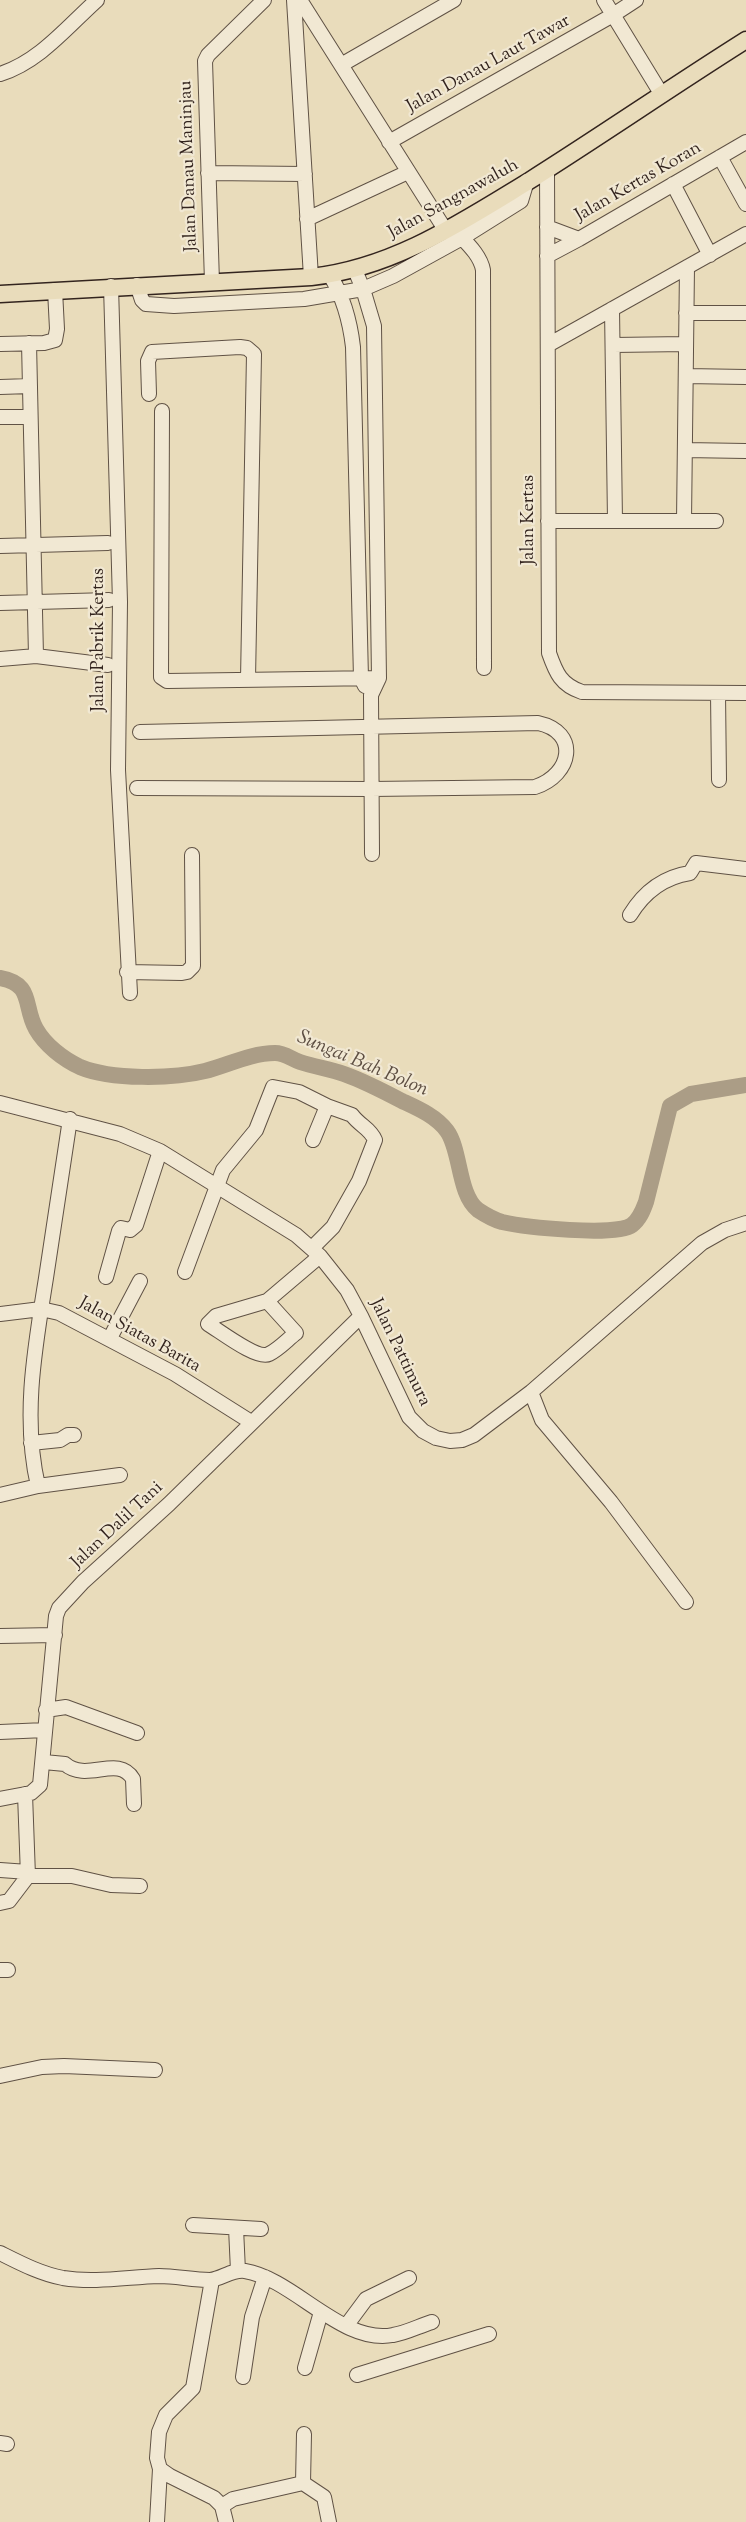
<!DOCTYPE html>
<html>
<head>
<meta charset="utf-8">
<style>
  body { margin:0 }
  canvas { display:block; background:#e9dcbb }
</style>
</head>
<body>
<canvas width="746" height="2522"></canvas>
<script>
const c = document.querySelector('canvas').getContext('2d');
c.lineJoin = 'round';
function trace(path, color, width, dash) {
  c.strokeStyle = color;
  c.lineWidth = width;
  c.lineCap = dash ? 'butt' : 'round';
  c.setLineDash(dash || []);
  c.stroke(path);
}
function label(font, color, halo, rows, align = 'center') {
  c.font = font + ' "Sorts Mill Goudy",serif';
  c.lineWidth = 4.5;
  c.setLineDash([]);
  c.textBaseline = 'middle';
  c.strokeStyle = halo;
  c.fillStyle = color;
  for (const [text, x, y, turn = 0] of rows) {
    c.save();
    c.translate(x, y);
    c.rotate((+turn || 0) * Math.PI / 180);
    c.textAlign = isNaN(turn) ? turn : align;
    if (halo) c.strokeText(text, 0, 0);
    c.fillText(text, 0, 0);
    c.restore();
  }
}
trace(new Path2D(`
  M0 978C34 984 23 1006 36 1029 45 1045 63 1059 80 1067 111 1080 173 1079 205 1071 228 1065 251 1053 275 1053 285 1053 291 1059 300 1062 315 1067 330 1069 344 1074 364 1081 383 1091 402 1101 417 1108 436 1116 447 1131 461 1150 458 1195 478 1210 484 1214 495 1220 502 1222 524 1227 616 1237 632 1225 640 1219 643 1210 646 1202L670 1106 691 1094 746 1085`), '#ab9d86', 16);
const minor = new Path2D(`
  M294 0 311 277
  M300 0 446 231
  M604 0 662 95
  M341 65 454 0
  M0 74C39 62 67 27 97 0
  M389 142 613 15 636 0
  M720 157 746 204
  M547 169 549 653C556 673 561 685 582 692L746 693
  M208 173 305 174
  M673 184 710 255
  M307 219 408 172
  M452 227C463 240 480 253 483 270L484 668
  M547 227 579 239 746 142
  M547 256 579 239
  M355 270 363 289 374 326 379 678 371 695 372 854
  M330 275C344 298 350 321 353 347L361 678 365 686
  M212 282 205 61 208 55 264 0
  M137 285 142 300 146 304 174 306 304 299 363 289 393 276 462 238 521 201 527 181
  M111 286 120 602 118 770 130 993
  M612 309 615 521
  M686 313H746
  M29 343 36 656 108 665
  M0 344 44 343 55 340 57 329 55 290
  M548 345 746 234
  M613 345 686 344
  M686 376 746 377
  M0 387 30 386
  M149 394 148 361 152 352 240 347 247 348 254 354 248 679
  M162 411 161 677 167 681 379 678
  M0 417H30
  M685 450 746 451
  M548 521H716
  M684 521 687 267
  M0 546 108 543
  M0 603 109 600
  M0 659 36 656
  M718 693 719 780
  M137 788 371 789 535 787C572 775 580 732 538 723L140 732
  M630 915C644 892 664 877 690 873L696 863 746 869
  M127 972 182 973 187 972 193 966 192 855
  M0 1103 120 1134 160 1151 296 1235 320 1256 347 1290 361 1316 409 1417 423 1431 436 1438 450 1441 462 1440 474 1435 531 1392 702 1243 725 1230 746 1223
  M312 1248 333 1227 359 1181 375 1140C370 1128 360 1126 352 1115L327 1106
  M185 1272 223 1170 256 1130 273 1087 299 1092 327 1106 313 1140
  M106 1277 119 1231 121 1228 130 1230 136 1225 160 1151
  M267 1301 296 1333C287 1340 279 1349 269 1354 257 1360 220 1331 208 1324L216 1316 267 1301 320 1256
  M0 1314 41 1309 59 1313 175 1374 251 1422
  M110 1338 140 1281
  M531 1392 542 1420 611 1502 686 1602
  M31 1443 60 1440 68 1435H74
  M38 1486 120 1475
  M0 1495 38 1486C22 1417 35 1347 46 1278 54 1225 62 1172 70 1119
  M0 1636 55 1635
  M46 1710 66 1707 137 1733
  M0 1732 45 1730
  M44 1762 65 1764C87 1783 118 1754 133 1779L134 1804
  M0 1799 31 1793 40 1785 56 1616 59 1608 83 1582 169 1504 361 1316
  M0 1870 28 1872
  M28 1876H72L111 1885 140 1886
  M0 1903 9 1901 28 1876 25 1794
  M0 1970H8
  M0 2076 42 2067 64 2066 155 2070
  M193 2225 261 2229
  M236 2228 238 2271
  M0 2253C20 2263 41 2274 63 2278 95 2283 128 2277 159 2276 176 2276 193 2280 210 2280 222 2279 232 2269 245 2271 294 2279 342 2345 393 2335 406 2333 419 2326 432 2322
  M212 2280 193 2388 166 2415 159 2432 157 2458 160 2469 170 2476 214 2498 222 2506 226 2522
  M346 2326 366 2299 409 2278
  M305 2368 321 2312
  M357 2375 489 2334
  M243 2377 252 2317 265 2277
  M0 2443 7 2444
  M303 2483 324 2497 329 2522
  M222 2506 233 2499 303 2483 304 2434
  M157 2522 160 2469`);
const major = new Path2D(`
  M0 294 311 277C393 268 460 223 529 181 602 135 673 86 746 40`);
trace(minor, '#605245', 16);
trace(major, '#33241e', 19);
trace(minor, '#f1e8d3', 14);
trace(major, '#e9dcbb', 16);
label('18px', '#33241e', '#f1e8d3', [
  ["Jalan Danau Laut Tawar",489,65,-29],
  ["Jalan Danau Maninjau",190,166,-92],
  ["Jalan Kertas Koran",639,183,-30],
  ["Jalan Sangnawaluh",454,200,-29],
  ["Jalan Kertas",530,520,-90],
  ["Jalan Pabrik Kertas",100,640,-90],
  ["Jalan Siatas Barita",139,1336,29],
  ["Jalan Pattimura",399,1353,64],
  ["Jalan Dalil Tani",118,1526,-43]
]);
label('italic 20px', '#5d4e42', '#f1e8d3', [
  ["Sungai Bah Bolon",362,1065,23]
]);
</script>
</body>
</html>
